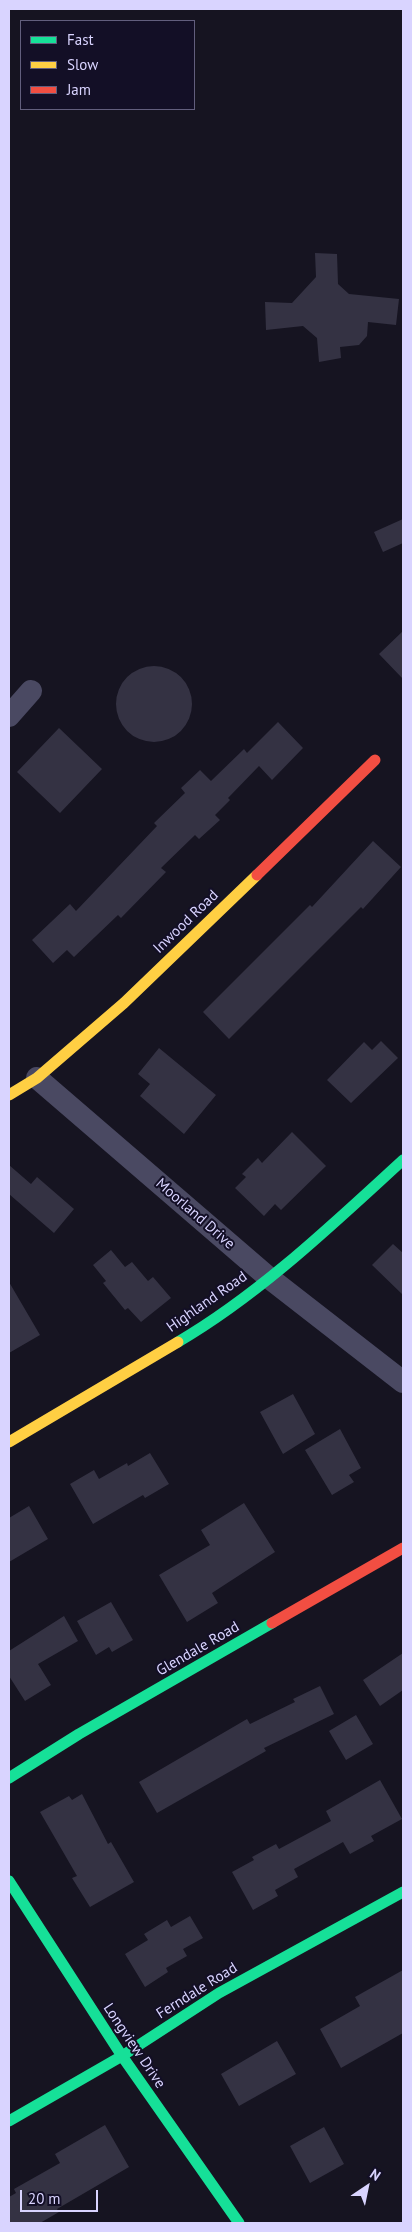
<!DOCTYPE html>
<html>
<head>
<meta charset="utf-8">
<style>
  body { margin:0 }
  #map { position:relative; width:412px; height:2232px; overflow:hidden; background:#161421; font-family:"PT Sans",sans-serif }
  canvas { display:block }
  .frame { position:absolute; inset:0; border:10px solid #d9d4ff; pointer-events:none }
  .legend { position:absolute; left:20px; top:20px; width:175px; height:90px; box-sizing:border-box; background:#130f26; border:1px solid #625e7d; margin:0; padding:6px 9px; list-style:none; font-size:15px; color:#d9d4ff }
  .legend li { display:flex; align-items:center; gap:10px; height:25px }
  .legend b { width:25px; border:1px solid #625e7d }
  .north { position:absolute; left:342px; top:2162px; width:50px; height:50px; -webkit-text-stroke:4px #130f26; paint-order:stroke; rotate:34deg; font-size:14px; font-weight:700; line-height:20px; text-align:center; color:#d9d4ff }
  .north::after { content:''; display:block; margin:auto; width:18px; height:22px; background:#d9d4ff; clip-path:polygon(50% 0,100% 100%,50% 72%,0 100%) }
  .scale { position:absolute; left:20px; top:2190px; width:78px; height:22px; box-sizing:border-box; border:2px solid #d9d4ff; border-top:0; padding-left:6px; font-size:15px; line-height:18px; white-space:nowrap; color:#d9d4ff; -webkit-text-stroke:4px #130f26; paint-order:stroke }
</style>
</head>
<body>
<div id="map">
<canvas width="412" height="2232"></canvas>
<div class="frame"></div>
<ul class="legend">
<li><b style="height:6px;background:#16e098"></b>Fast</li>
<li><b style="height:6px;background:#ffcf43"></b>Slow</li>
<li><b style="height:6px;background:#f24e42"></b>Jam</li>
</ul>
<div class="north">N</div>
<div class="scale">20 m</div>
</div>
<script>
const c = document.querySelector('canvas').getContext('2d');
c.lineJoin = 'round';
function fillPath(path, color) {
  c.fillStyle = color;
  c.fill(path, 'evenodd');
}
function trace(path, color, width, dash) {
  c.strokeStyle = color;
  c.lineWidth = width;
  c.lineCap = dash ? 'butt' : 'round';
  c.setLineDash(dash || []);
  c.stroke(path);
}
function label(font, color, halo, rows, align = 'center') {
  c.font = font + ' "PT Sans",sans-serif';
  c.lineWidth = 4;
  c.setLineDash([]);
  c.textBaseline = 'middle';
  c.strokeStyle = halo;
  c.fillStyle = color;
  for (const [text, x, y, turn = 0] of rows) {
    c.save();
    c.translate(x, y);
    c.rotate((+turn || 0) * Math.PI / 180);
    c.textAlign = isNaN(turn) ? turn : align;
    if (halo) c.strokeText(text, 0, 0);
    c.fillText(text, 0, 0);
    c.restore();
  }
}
fillPath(new Path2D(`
  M315 253 337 254 338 284 349 294 399 299 396 325 368 322 367 336 359 345 340 347 341 358 319 362 317 338 303 326 266 330 265 302 292 303 316 277Z
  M403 519V543L383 552 374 532Z
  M403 631V679L379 654Z
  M116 704a38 38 0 1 1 76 0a38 38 0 1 1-76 0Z
  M278 722 303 748 272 780 259 766 228 798 230 800 215 815 220 820 199 839 195 835 161 868 166 872 121 918 118 915 74 957 67 950 53 963 32 940 70 904 76 911 157 826 154 823 185 793 181 788 200 770 211 781 244 749 247 753Z
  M59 728 102 769 60 813 17 772Z
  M373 841 401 867 363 909 361 907 229 1039 203 1012 310 905 312 907Z
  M381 1041 398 1058 351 1103 327 1080 364 1042 372 1050Z
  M159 1048 216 1095 184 1134 140 1096 150 1084 138 1074Z
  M292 1132 326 1166 281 1210 275 1204 264 1216 235 1188 246 1177 242 1174 258 1158 262 1163Z
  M9 1165 31 1184 37 1177 74 1209 54 1233 9 1194Z
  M393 1244 403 1253V1295L372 1265Z
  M111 1250 125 1267 132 1262 148 1281 153 1277 171 1298 141 1322 128 1308 125 1310 103 1283 106 1281 93 1265Z
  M9 1282 40 1335 9 1353Z
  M293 1394 315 1434 283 1454 260 1412Z
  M340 1429 361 1468 349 1475 354 1482 332 1495 305 1450Z
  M150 1453 169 1484 145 1498 143 1495 93 1524 70 1484 94 1470 99 1479 127 1463 128 1466Z
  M244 1503 275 1552 212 1593 218 1603 187 1622 159 1575 210 1545 201 1530Z
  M29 1506 48 1539 9 1562V1518Z
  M111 1602 133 1640 112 1652 109 1647 96 1655 77 1621Z
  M64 1616 78 1641 38 1664 51 1685 25 1701 9 1676V1651Z
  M403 1653V1690L380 1706 363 1680Z
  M320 1686 334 1714 264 1748 266 1751 157 1813 139 1782 247 1719 250 1724 295 1702 293 1699Z
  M356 1715 373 1744 346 1760 329 1731Z
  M380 1780 402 1819 371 1836 374 1841 350 1854 343 1842 294 1869 298 1877 275 1890 278 1896 253 1910 232 1872 254 1860 252 1857 276 1844 279 1849 331 1821 326 1811Z
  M82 1794 108 1844 111 1842 134 1882 90 1907 72 1878 77 1876 40 1812 69 1796 72 1800Z
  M190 1916 203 1938 183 1949 187 1956 166 1968 168 1972 145 1987 125 1954 148 1940 144 1934 167 1920 171 1927Z
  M403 1970V2033L341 2068 320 2029 360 2006 355 1997Z
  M277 2041 296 2074 239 2106 221 2074Z
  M105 2125 129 2167 57 2209 59 2212 40 2223H9V2197L16 2193 14 2189 60 2163 55 2154Z
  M324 2127 344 2164 310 2183 290 2146Z`), '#343243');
trace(new Path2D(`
  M9 716 31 691
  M37 1078 268 1277 403 1382`), '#4a4962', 22);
trace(new Path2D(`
  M178 1342C260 1294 333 1224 403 1160
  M9 1778 79 1734 272 1623
  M9 1881 122 2056 239 2223
  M9 2121 122 2056 219 1993 403 1892`), '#16e098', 11);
trace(new Path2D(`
  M9 1095 37 1078 124 1003 257 875
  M9 1442 178 1342`), '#ffcf43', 11);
trace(new Path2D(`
  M257 875 375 760
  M272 1623 403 1548`), '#f24e42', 11);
label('15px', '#d9d4ff', '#130f26', [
  ["Inwood Road",186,922,-44],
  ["Moorland Drive",195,1214,41],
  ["Highland Road",207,1302,-35],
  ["Glendale Road",198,1649,-30],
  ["Ferndale Road",197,1991,-32],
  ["Longview Drive",134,2046,56]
]);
</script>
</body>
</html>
